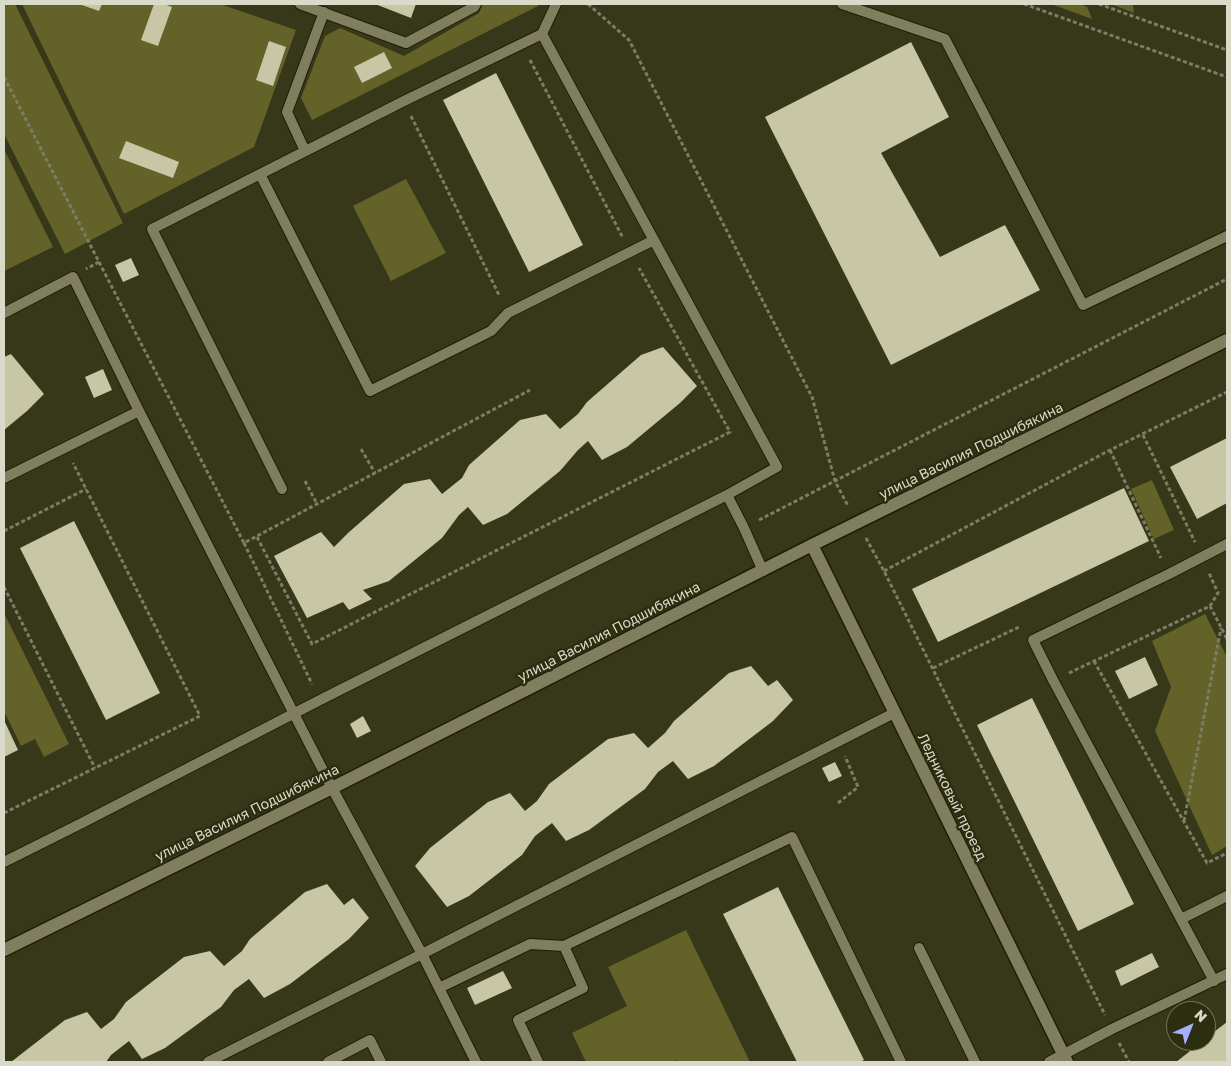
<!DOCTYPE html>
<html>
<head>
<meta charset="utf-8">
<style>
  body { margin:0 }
  #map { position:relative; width:1231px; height:1066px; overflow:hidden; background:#37371a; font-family:"Golos Text",sans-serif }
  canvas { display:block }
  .frame { position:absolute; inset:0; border:5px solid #d9dac9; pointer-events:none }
  .north { position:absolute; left:1166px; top:1001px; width:50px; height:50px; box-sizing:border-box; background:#2d2d10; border:1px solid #72725a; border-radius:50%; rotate:44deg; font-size:14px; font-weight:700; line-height:20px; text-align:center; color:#d9dac9 }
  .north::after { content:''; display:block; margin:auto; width:18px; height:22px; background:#a5b1fc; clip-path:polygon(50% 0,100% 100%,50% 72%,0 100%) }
</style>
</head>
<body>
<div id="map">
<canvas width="1231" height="1066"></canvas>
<div class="frame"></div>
<div class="north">N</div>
</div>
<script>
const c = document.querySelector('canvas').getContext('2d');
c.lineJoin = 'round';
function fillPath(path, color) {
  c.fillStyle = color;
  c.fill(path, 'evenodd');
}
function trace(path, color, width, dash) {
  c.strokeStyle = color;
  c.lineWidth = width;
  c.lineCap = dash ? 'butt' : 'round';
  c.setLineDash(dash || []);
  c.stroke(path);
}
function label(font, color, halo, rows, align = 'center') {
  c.font = font + ' "Golos Text",sans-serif';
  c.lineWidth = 5;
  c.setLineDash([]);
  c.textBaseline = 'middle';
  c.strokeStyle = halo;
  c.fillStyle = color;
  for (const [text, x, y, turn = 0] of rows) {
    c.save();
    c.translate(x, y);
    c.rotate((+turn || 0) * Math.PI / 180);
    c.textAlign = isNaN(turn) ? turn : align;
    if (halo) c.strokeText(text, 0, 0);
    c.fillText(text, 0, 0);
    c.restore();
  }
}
fillPath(new Path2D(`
  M4 4H15L123 223 65 254 4 134Z
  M22 4H220L296 30 254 147 124 214Z
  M483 4H539L538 6 312 120 301 98 325 36 340 28 404 56 479 13Z
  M1051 4H1080L1087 7 1092 19Z
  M1111 4H1133L1134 13Z
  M4 149 53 247 4 271Z
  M406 179 446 253 391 281 353 206Z
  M1152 480 1174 530 1154 539 1131 489Z
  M4 613 69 744 44 757 35 739 21 746 4 711Z
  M1205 614 1227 657V846L1212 855 1155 731 1171 687 1152 641Z
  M686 930 750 1062H678L677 1060 673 1062H586L572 1033 627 1006 608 967Z`), '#626229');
fillPath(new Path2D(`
  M79 4H102L99 11Z
  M154 4H164L172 7 158 46 141 40Z
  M375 4H416L411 18Z
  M269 41 286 47 273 86 256 80Z
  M911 42 949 117 881 153 940 257 1005 225 1040 290 891 365 765 117Z
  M384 52 392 68 362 83 354 67Z
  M496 73 583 245 529 272 443 100Z
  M126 141 179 162 173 178 119 158Z
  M131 258 139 275 123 282 115 265Z
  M663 347 697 386 680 403 627 447 602 460 588 441 578 450 560 471 507 514 483 525 468 507 459 515 442 538 389 581 363 590 372 599 349 610 343 602 307 618 274 556 321 532 334 547 348 533 404 484 430 479 442 494 462 478 469 465 520 420 546 414 560 429 578 414 587 402 641 355Z
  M11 354 44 394 27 411 4 430V357Z
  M103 369 112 390 94 398 85 377Z
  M1227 438V503L1197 519 1170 467Z
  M1124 488 1149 541 938 642 912 589Z
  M74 521 160 693 106 720 20 548Z
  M1145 657 1158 685 1129 699 1115 671Z
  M751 666 768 686 777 680 793 700 773 721 714 766 688 779 673 761 658 772 645 789 589 830 566 841 552 823 535 836 522 855 469 896 447 907 415 866 430 848 488 802 510 793 525 811 537 801 549 784 608 739 634 733 648 748 665 733 674 721 729 673Z
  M1032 698 1134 904 1078 931 977 725Z
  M363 716 371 731 357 738 350 724Z
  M4 720 18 750 4 757Z
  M835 762 842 776 829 782 822 768Z
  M327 884 344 905 353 898 369 918 349 939 290 984 264 998 249 979 234 990 221 1007 165 1048 142 1059 129 1041 111 1055 106 1062H11L65 1020 87 1012 101 1029 114 1019 126 1002 184 957 210 951 224 966 242 951 250 939 305 892Z
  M778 887 864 1060 859 1062H797L723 914Z
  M1152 953 1159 967 1121 986 1115 971Z
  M503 971 512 988 475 1005 467 988Z
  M1227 1022V1062H1176L1203 1041H1206V1038Z`), '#c7c7a6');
const service = new Path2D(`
  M300 4 406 43 474 7 476 4
  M842 4 945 39 1083 305 1227 236
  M542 34 777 467 727 495 744 528 763 571
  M305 151 287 112 324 12
  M260 174 370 391 491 331 508 313 654 240
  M4 313 73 277 139 411 332 788 422 954 208 1062
  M4 478 139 411
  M282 489 152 229 404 101 542 34 556 4
  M4 862 82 823 320 700 727 495
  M1181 919 1227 896
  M919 948 975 1062
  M1214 981 1053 680 1033 640 1169 574 1227 544
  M439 988 530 944 564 946 792 837 901 1062
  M328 1062 370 1040 381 1062
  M476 1062 422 954 894 713
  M538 1062 518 1020 583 988 564 946
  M1049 1062 1112 1029 1227 974`);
const minor = new Path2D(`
  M812 545 1067 1062
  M4 950 332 788 812 545 1227 340`);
trace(service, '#1f1e03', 12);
trace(minor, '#1f1e03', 15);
trace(new Path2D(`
  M588 4 629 40 812 397 835 481 848 506
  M1024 4 1227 77
  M1099 4 1227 50
  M530 60 623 238
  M4 77 99 262 86 269
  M411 116 500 297
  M99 262 244 543 530 390
  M1143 435 1195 542
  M361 449 375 473
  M1110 450 1161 558
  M305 481 317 504
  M759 520 1227 279
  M4 531 86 489
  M257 537 312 644 730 432 639 268
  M866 538 884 571 1105 1015
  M244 543 312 684
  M884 571 1110 450 1227 392
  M4 587 95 768
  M1210 606 1227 639
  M1094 661 1207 863 1227 853
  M933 668 1019 627
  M1069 673 1210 606 1218 593 1209 573
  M838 803 858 787 845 756
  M4 813 200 716 73 463
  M1184 821 1221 628
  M1119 1043 1129 1062`), '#7d7d65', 3, [4, 2.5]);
trace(service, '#7f7f60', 10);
trace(minor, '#7f7f60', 12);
label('14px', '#d9dac9', '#2d2d10', [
  ["улица Василия Подшибякина",971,451,-26],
  ["улица Василия Подшибякина",609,632,-27],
  ["Ледниковый проезд",952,797,64],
  ["улица Василия Подшибякина",247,813,-26]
]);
</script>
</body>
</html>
